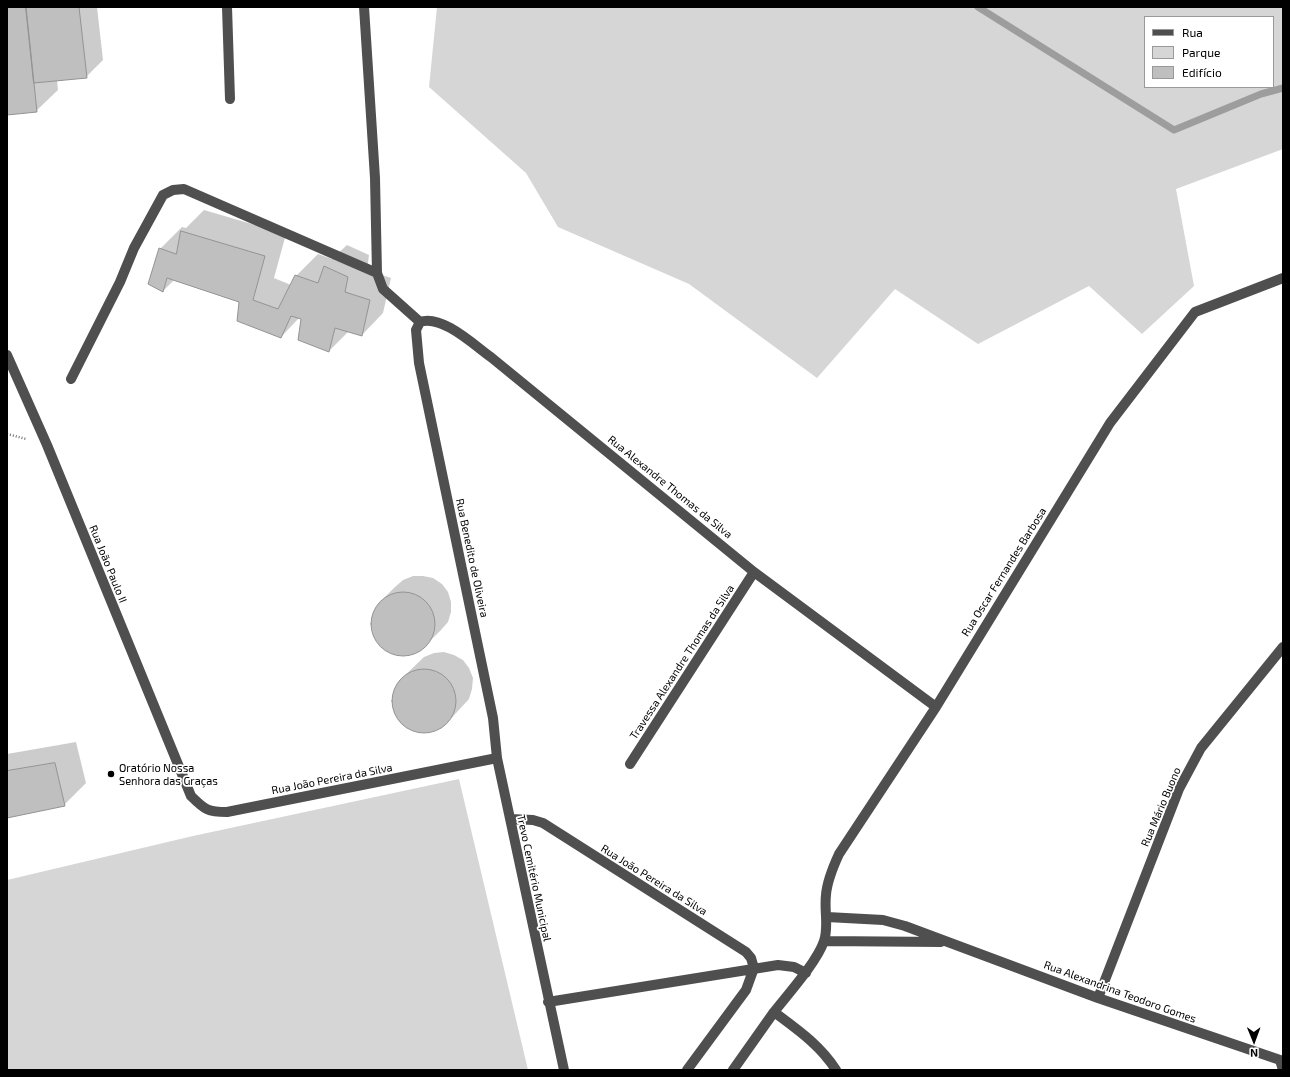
<!DOCTYPE html>
<html>
<head>
<meta charset="utf-8">
<style>
  body { margin:0 }
  #map { position:relative; width:1290px; height:1077px; overflow:hidden; background:#fff; font-family:"Exo 2",sans-serif }
  canvas { display:block }
  .frame { position:absolute; inset:0; border:8px solid #000; pointer-events:none }
  .legend { position:absolute; left:1144px; top:16px; width:130px; height:72px; box-sizing:border-box; background:#fff; border:1px solid #999; margin:0; padding:5px 7px; list-style:none; font-size:12px; color:#000 }
  .legend li { display:flex; align-items:center; gap:8px; height:20px }
  .legend b { width:20px; border:1px solid #999 }
  .north { position:absolute; left:1234px; top:1021px; width:40px; height:40px; -webkit-text-stroke:3px #fff; paint-order:stroke; rotate:179deg; font-size:11px; font-weight:700; line-height:16px; text-align:center; color:#000 }
  .north::after { content:''; display:block; margin:auto; width:14px; height:18px; background:#000; clip-path:polygon(50% 0,100% 100%,50% 72%,0 100%) }
</style>
</head>
<body>
<div id="map">
<canvas width="1290" height="1077"></canvas>
<div class="frame"></div>
<ul class="legend">
<li><b style="height:5px;background:#4f4f4f"></b>Rua</li>
<li><b style="height:11px;background:#d6d6d6"></b>Parque</li>
<li><b style="height:11px;background:#bfbfbf"></b>Edifício</li>
</ul>
<div class="north">N</div>
</div>
<script>
const c = document.querySelector('canvas').getContext('2d');
c.lineJoin = 'round';
function fillPath(path, color) {
  c.fillStyle = color;
  c.fill(path, 'evenodd');
}
function trace(path, color, width, dash) {
  c.strokeStyle = color;
  c.lineWidth = width;
  c.lineCap = dash ? 'butt' : 'round';
  c.setLineDash(dash || []);
  c.stroke(path);
}
function label(font, color, halo, rows, align = 'center') {
  c.font = font + ' "Exo 2",sans-serif';
  c.lineWidth = 3.5;
  c.setLineDash([]);
  c.textBaseline = 'middle';
  c.strokeStyle = halo;
  c.fillStyle = color;
  for (const [text, x, y, turn = 0] of rows) {
    c.save();
    c.translate(x, y);
    c.rotate((+turn || 0) * Math.PI / 180);
    c.textAlign = isNaN(turn) ? turn : align;
    if (halo) c.strokeText(text, 0, 0);
    c.fillText(text, 0, 0);
    c.restore();
  }
}
fillPath(new Path2D(`
  M437 7H1283V149L1176 189 1194 286 1142 334 1089 286 978 344 895 289 817 378 689 284 558 227 526 173 429 87ZM1145 17H1273V87H1145Z
  M459 779 528 1070H7V880L193 836Z`), '#d6d6d6');
fillPath(new Path2D(`
  M7 7H97L103 60 86 77 57 80 58 90 36 111 7 114Z
  M204 210 286 234 274 278 291 285 296 276 318 254 332 259 347 245 369 255 367 270 391 278 383 313 362 335 349 331 329 351 302 318 300 317 281 337 241 301 175 279 163 291 160 249 182 227 186 228Z
  M413 576H423L433 578 442 584 448 592 451 602V612L448 622 441 630 424 647 415 653 405 655 395 654 385 650 378 643 373 633 371 623 373 613 378 604 395 587 403 580Z
  M444 652 454 655 463 660 469 668 473 678 472 689 469 699 446 724 437 730 427 732 416 731 406 727 399 720 394 710 393 700 394 690 399 681 424 657 434 653Z
  M76 742 86 783 64 805 7 817V754Z`), '#0003');
trace(new Path2D(`
  M978 7 1174 130 1261 94 1283 88`), '#9d9d9d', 7);
const building = new Path2D(`
  M7 7H26L37 112 7 115Z
  M26 7H79L87 78 34 83Z
  M181 231 265 256 253 300 278 309 295 275 318 283 324 266 348 277 345 292 370 300 362 336 335 328 329 352 298 340 301 319 291 316 281 338 237 321 239 302 167 278 163 292 148 284 159 248 176 254Z
  M371 624a32 32 0 1 1 64 0a32 32 0 1 1-64 0Z
  M392 701a32 32 0 1 1 64 0a32 32 0 1 1-64 0Z
  M55 763 65 806 7 818V771Z`);
fillPath(building, '#bfbfbf');
trace(building, '#939393', 1);
trace(new Path2D(`
  M7 434 26 439`), '#717171', 2.5, [1, 2]);
trace(new Path2D(`
  M227 7 230 99
  M364 7 375 178 377 273 383 289 420 322
  M7 355 47 445 191 796C205 810 208 812 227 812L497 758
  M71 379 120 282 134 248 163 195 173 190 184 189 377 273
  M630 764 754 572
  M510 819 533 820 543 823 746 952 751 958 754 968 746 990 687 1070
  M827 917 883 920 905 926 1098 998 1283 1061
  M824 941 941 942
  M1098 998 1179 789 1201 748 1283 647
  M548 1002 778 965 794 967 806 973
  M1280 1060 1283 1070
  M564 1070 497 758 493 718 419 363 416 330 420 322C442 314 475 346 492 358L754 572 936 707
  M733 1070 774 1012
  M836 1070C820 1045 798 1030 774 1012 788 994 817 962 824 941 829 927 824 910 826 895 827 881 833 867 839 854L936 707 1110 423 1195 312 1283 278`), '#4f4f4f', 10);
for (const [x, y, r, color] of [
  [111,774,4,"#000"]
]) {
  const dot = new Path2D();
  dot.arc(x, y, r, 0, 2 * Math.PI);
  c.fillStyle = color;
  c.fill(dot);
  trace(dot, '#fff', 1.5);
}
label('11px', '#000', '#fff', [
  ["Rua Alexandre Thomas da Silva",670,487,39],
  ["Rua Benedito de Oliveira",472,558,78],
  ["Rua João Paulo II",108,564,68],
  ["Rua Oscar Fernandes Barbosa",1004,572,-58],
  ["Travessa Alexandre Thomas da Silva",682,662,-57],
  ["Rua João Pereira da Silva",332,779,-11],
  ["Rua Mário Buono",1161,807,-67],
  ["Trevo Cemitério Municipal",534,878,78],
  ["Rua João Pereira da Silva",654,880,32],
  ["Rua Alexandrina Teodoro Gomes",1120,992,20]
]);
label('11px', '#000', '#fff', [
  ["Oratório Nossa",119,768],
  ["Senhora das Graças",119,781]
], 'left');
</script>
</body>
</html>
